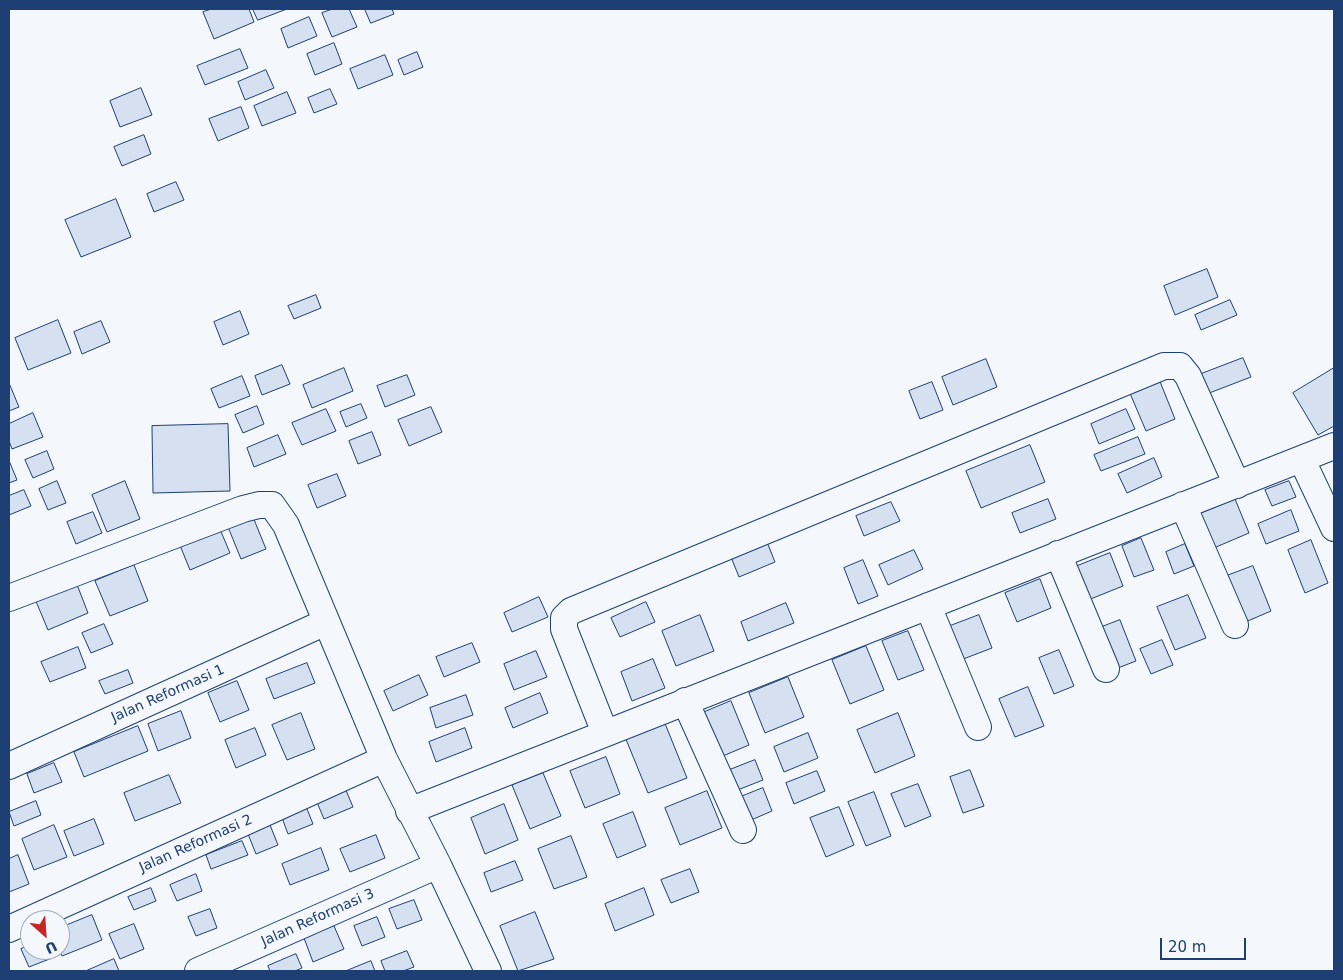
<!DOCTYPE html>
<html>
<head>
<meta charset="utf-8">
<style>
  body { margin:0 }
  #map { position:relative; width:1343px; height:980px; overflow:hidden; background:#f4f7fb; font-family:"DejaVu Sans",sans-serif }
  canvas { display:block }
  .frame { position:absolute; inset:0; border:10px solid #1d3f73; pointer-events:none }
  .north { position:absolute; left:20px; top:910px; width:50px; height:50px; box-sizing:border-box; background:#f4f7fb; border:1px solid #9eadc5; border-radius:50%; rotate:154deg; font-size:14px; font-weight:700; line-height:20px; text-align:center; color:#1d3f73 }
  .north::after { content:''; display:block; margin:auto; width:18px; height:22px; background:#c62828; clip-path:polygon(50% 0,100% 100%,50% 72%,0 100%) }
  .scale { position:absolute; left:1160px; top:938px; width:86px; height:22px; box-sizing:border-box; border:2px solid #1d3f73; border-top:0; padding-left:6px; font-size:15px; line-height:18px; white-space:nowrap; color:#1d3f73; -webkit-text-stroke:4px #f4f7fb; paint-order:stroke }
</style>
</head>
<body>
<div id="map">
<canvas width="1343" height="980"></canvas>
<div class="frame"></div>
<div class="north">U</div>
<div class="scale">20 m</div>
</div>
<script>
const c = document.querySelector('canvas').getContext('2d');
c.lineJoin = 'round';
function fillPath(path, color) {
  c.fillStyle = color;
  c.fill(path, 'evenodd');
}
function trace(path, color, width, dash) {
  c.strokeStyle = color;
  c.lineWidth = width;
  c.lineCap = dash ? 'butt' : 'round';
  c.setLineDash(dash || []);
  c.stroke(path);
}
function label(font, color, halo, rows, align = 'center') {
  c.font = font + ' "DejaVu Sans",sans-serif';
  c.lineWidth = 4;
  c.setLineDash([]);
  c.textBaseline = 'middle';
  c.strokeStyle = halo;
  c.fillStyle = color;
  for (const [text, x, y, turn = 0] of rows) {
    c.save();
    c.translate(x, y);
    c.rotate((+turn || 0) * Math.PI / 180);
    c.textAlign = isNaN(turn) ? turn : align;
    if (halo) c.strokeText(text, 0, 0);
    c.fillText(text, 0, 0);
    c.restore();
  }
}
const building = new Path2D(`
  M212 9H249L254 22 214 39 203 12Z
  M253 9H287L258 20Z
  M333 9H349L357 27 332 37 322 13Z
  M365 9H392L394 14 371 23Z
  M309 17 317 36 288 48 281 29Z
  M334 43 342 64 315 75 307 54Z
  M240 49 248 68 205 85 197 66Z
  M417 52 423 67 404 75 398 60Z
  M385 55 393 75 358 89 350 69Z
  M266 70 274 88 245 100 238 82Z
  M141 88 152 115 120 127 110 101Z
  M330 89 337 104 314 113 308 98Z
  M287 92 296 113 262 126 254 106Z
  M241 107 249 128 218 141 209 119Z
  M144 135 151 154 122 166 114 147Z
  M176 182 184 200 154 212 147 194Z
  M116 199 131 237 81 257 65 220Z
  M1207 269 1218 297 1175 315 1164 286Z
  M316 295 321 308 294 319 288 306Z
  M1230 300 1237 315 1201 330 1195 315Z
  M240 311 249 334 223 345 214 322Z
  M58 320 71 353 28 370 15 338Z
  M101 321 110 342 82 354 74 332Z
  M1243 358 1251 377 1204 395 1196 376Z
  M986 359 997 387 953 405 942 377Z
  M282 365 290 384 262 395 255 376Z
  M344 368 353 391 312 408 303 385Z
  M1334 368V426L1318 435 1293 393Z
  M407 375 415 395 385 407 377 386Z
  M242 376 250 396 219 408 211 389Z
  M1159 379 1175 419 1146 431 1129 391Z
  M932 382 943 410 920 419 909 391Z
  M9 383 19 407 9 411Z
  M361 404 367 418 346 427 340 412Z
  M257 406 264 424 243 433 235 415Z
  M431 407 442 432 409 446 398 420Z
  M326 409 336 431 302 445 292 423Z
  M1126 409 1135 429 1099 444 1091 424Z
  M33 413 43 437 12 449 9 441V424Z
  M228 424 230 491 153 493 152 426Z
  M372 432 381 455 358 464 349 441Z
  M278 435 286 454 254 467 247 448Z
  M1138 437 1145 454 1101 471 1094 455Z
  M1030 445 1045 482 981 508 966 471Z
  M47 451 54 469 33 478 25 460Z
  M1154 458 1162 477 1127 493 1118 474Z
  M10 463 17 480 9 483V464Z
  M337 474 346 496 317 508 308 485Z
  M57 481 66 503 48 510 39 489Z
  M125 481 140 519 107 532 92 495Z
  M1289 481 1296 497 1272 506 1265 490Z
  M24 490 31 506 9 515V496Z
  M1048 499 1056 519 1020 533 1012 513Z
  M1235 499 1249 533 1209 550 1195 516Z
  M891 502 900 521 864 536 856 516Z
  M1291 510 1299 531 1266 544 1258 524Z
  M93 512 102 533 76 544 67 522Z
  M253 517 266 549 241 559 228 527Z
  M219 527 230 553 190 570 179 543Z
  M1141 538 1154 570 1134 577 1122 546Z
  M1311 540 1328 583 1305 593 1288 550Z
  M767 542 775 562 739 577 731 557Z
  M1185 544 1194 566 1174 574 1166 552Z
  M914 550 923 569 888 585 879 565Z
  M1110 553 1123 586 1083 602 1070 569Z
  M863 560 878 596 858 604 844 568Z
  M134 565 148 601 110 616 95 581Z
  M1253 566 1271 611 1243 623 1224 577Z
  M1040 579 1051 608 1017 622 1005 593Z
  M76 582 88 613 48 630 35 599Z
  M1188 595 1206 638 1175 650 1157 607Z
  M539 597 548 617 512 632 504 613Z
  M646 602 655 622 620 637 611 618Z
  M786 603 794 623 748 641 741 622Z
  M700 615 714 651 676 666 662 631Z
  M979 615 992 648 958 661 945 628Z
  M1120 620 1136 661 1110 671 1094 630Z
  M104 624 113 644 91 653 82 633Z
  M908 631 924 670 898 680 882 641Z
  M1162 640 1173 665 1151 674 1140 649Z
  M472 643 480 662 444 677 436 657Z
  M866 646 884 690 850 704 832 660Z
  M78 647 86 668 50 682 41 662Z
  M1059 650 1074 686 1054 694 1039 658Z
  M536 651 547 677 514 690 504 664Z
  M653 659 665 688 632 701 621 672Z
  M307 663 315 683 274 699 266 679Z
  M128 670 133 683 105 694 99 681Z
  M419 675 428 695 393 711 384 691Z
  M788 677 804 717 765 733 749 693Z
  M237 681 249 710 220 722 208 693Z
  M1028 687 1044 726 1015 737 999 699Z
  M540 693 548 713 513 728 505 708Z
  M466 695 473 715 436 728 430 708Z
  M731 701 749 745 718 758 700 714Z
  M181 711 191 738 158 751 148 724Z
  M301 713 315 749 287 760 272 725Z
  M898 713 915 756 875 773 857 730Z
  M664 721 687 778 648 793 625 737Z
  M138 726 148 751 84 777 74 752Z
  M255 728 266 755 236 768 225 740Z
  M465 728 472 748 436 762 429 742Z
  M808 733 818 758 784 772 774 747Z
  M606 757 620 794 585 808 570 771Z
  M755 760 763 780 735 791 727 771Z
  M54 763 62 782 34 793 27 774Z
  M970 770 984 806 963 813 950 777Z
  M817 771 825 791 794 804 786 783Z
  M543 773 561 816 530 829 512 785Z
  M169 775 181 803 135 821 124 793Z
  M918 784 931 816 905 827 891 794Z
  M345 788 353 807 324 819 316 800Z
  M763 788 772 811 742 824 733 800Z
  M707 791 722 828 680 845 665 808Z
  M874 792 891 836 866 846 848 802Z
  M36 801 41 815 14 826 9 812Z
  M305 804 313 824 288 834 281 815Z
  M504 804 518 840 485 854 471 818Z
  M839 807 854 845 826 857 810 818Z
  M633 812 646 846 617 858 603 824Z
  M94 819 104 844 74 856 64 831Z
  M54 825 67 857 34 870 22 839Z
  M270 825 278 845 256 854 248 834Z
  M376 835 385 858 350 872 340 849Z
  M571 836 587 877 554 889 538 849Z
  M242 841 248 855 211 869 206 855Z
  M321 848 329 870 290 885 282 864Z
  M18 855 29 884 9 892V859Z
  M515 861 523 880 491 892 484 873Z
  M690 869 699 892 671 903 661 880Z
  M196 874 202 891 177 901 170 885Z
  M151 888 156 901 134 910 128 897Z
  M644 888 654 915 615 931 605 904Z
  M414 900 422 920 397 929 389 909Z
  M210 909 217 928 196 936 188 917Z
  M535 912 554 959 518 971 500 926Z
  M92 915 102 940 62 956 59 950 60 928Z
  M377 917 385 937 362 946 354 926Z
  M134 924 144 949 120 959 109 934Z
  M334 926 344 949 313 962 304 938Z
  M30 945V950H49L52 958 29 967 21 949Z
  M407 951 414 967 403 971H385L381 961Z
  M296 954 302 968 295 971H270L268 966Z
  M114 959 119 971H86Z
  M371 961 375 971H346Z`);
fillPath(building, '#d5e0f0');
trace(building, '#1d3f73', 1);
const minor = new Path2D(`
  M1302 460 1334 528
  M1183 505 1235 625
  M1058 554 1106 669
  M9 598 243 509 259 505H272L286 525 384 759 438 865 488 971
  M928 606 978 727
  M685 701 743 830
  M605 733 564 629V618L571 611 1164 366H1180L1188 376 1237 485
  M9 766 326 622
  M409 811 1334 446
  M9 929 384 759
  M198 971 438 865`);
trace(minor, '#1d3f73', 28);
trace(minor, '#f4f7fb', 26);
label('14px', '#1d3f73', '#f4f7fb', [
  ["Jalan Reformasi 1",168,694,-24],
  ["Jalan Reformasi 2",196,844,-24],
  ["Jalan Reformasi 3",318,918,-24]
]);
</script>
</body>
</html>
